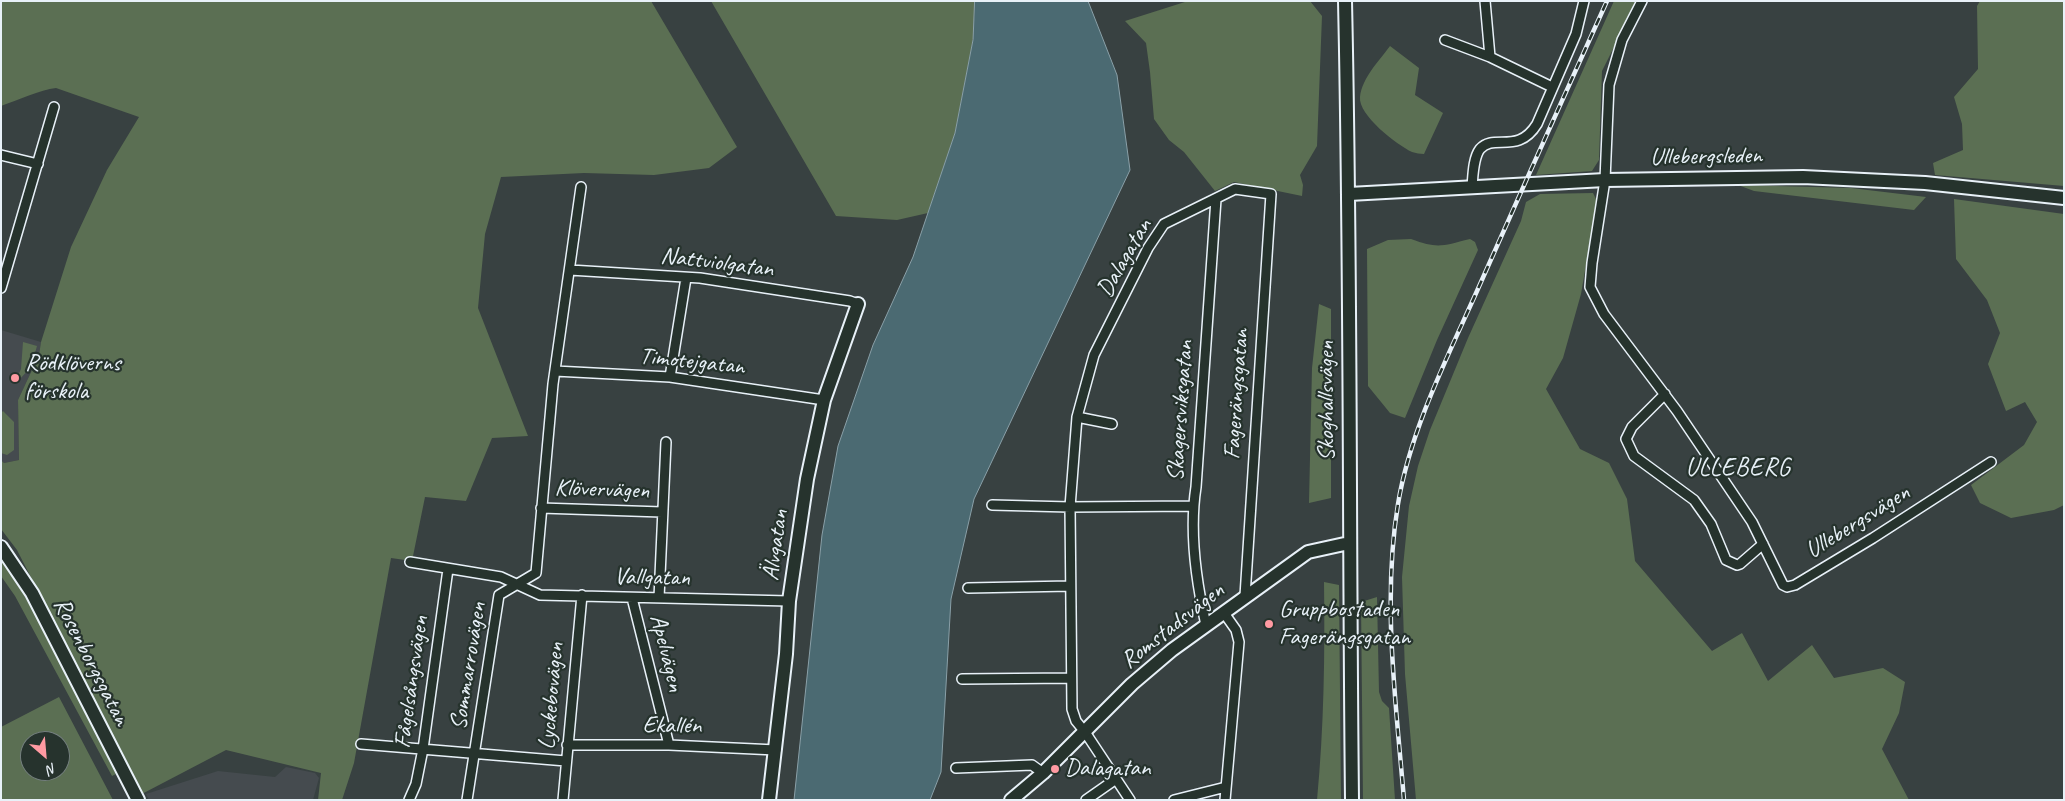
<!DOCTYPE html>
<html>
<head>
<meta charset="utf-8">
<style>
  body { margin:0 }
  #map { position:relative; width:2065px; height:801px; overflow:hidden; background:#384141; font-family:Caveat,sans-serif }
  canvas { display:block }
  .frame { position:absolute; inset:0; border:2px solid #e8f1f8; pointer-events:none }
  .north { position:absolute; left:20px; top:731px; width:50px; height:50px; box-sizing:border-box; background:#26332d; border:1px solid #747f7e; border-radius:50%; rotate:153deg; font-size:14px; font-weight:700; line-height:20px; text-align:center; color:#e8f1f8 }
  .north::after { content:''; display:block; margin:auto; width:18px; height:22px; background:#ff9aa2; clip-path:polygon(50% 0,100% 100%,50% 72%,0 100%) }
</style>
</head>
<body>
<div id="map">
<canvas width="2065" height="801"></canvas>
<div class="frame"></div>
<div class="north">N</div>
</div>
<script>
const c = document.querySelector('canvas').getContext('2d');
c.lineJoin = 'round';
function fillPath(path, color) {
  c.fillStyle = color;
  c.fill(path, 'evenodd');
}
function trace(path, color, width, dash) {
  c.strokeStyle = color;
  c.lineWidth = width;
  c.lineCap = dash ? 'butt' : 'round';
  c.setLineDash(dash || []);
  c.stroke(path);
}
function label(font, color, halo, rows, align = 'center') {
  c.font = font + ' Caveat,sans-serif';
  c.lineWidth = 4.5;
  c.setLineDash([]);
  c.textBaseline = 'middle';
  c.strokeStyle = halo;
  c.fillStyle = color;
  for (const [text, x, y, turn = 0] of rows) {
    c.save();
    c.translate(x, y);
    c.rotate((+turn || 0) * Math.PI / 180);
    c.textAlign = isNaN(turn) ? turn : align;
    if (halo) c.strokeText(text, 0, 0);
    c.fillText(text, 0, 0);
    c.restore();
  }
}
fillPath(new Path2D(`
  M1 330 41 342 39 355 18 400 19 460 4 463 1 460Z
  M286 767 315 773 319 778 313 800H149L146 794 218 771 275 777Z`), '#454b4f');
fillPath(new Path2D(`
  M1 1H651L737 147 709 168 654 175 584 173 501 177 485 234 478 308 528 436 492 438 466 501 425 497 412 561 391 558 354 763 342 800H318L321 773 226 750 138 796 94 701 17 550 1 529V460L4 463 19 460 18 400 39 355 41 342 71 247 107 170 139 117 56 88C40 90 18 100 1 106Z
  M711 1H975L973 40 955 133 928 213 897 220 836 216Z
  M1188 1H1310L1322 16 1317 146 1300 175 1303 185 1302 196 1234 182 1215 191 1184 152 1169 140 1154 119 1150 72 1146 43 1125 21Z
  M1614 1H1637L1602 71 1599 160 1592 171 1536 175Z
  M1980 1H2064V186L1935 175 1933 163 1963 150 1962 124 1954 97 1978 69 1977 6Z
  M1390 46 1419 68 1415 95 1443 113 1424 154C1420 154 1416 153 1412 152 1397 145 1358 115 1360 97 1362 78 1379 61 1390 46Z
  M1738 185 1851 188 1926 197 1914 210 1754 191Z
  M1593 193 1597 201 1581 294 1563 358 1546 389 1580 449 1609 463 1627 499 1635 561 1712 651 1742 633 1768 681 1812 645 1834 678 1883 668 1905 682 1899 713 1882 749 1909 800H1416L1405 674 1402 577 1409 506 1418 466 1430 430 1468 338 1521 221 1526 202 1540 194Z
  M1954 199 2064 214V505L2054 510 2011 518 1980 503 1971 485 2024 445 2037 422 2025 402 2006 411 1988 364 2000 333 1987 300 1956 259Z
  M1411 239C1438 249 1442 246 1470 239L1475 242 1478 250 1437 340 1405 418 1390 413 1368 386 1367 249 1388 240Z
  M1319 304 1331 309V498L1309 503 1312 368Z
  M23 342 37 346 31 367 18 381 16 380 21 369Z
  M3 411 14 422V450L7 455 1 453V413Z
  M1 559 23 589 68 672 116 774 112 776 15 596 1 576Z
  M1324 582 1339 585 1341 800H1317C1324 727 1325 655 1324 582Z
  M1377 597 1379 692 1382 701 1389 708 1395 800H1363L1361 602Z
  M59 697 113 800H1V727ZM30 741H60V771H30Z`), '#5b6f53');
const water = new Path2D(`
  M975 1H1088L1117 75 1130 170 974 499 951 599 941 772 930 800H794L822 535 838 446 873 345 913 257 955 133 973 40Z`);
fillPath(water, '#4b6a72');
trace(water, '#8aa0a8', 1);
const street = new Path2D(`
  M1485 1 1490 57
  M1642 1 1622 40 1609 85 1605 180 1592 263 1590 287 1604 314 1677 411 1752 522 1783 585 1787 587 1795 585 1873 538 1991 462
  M1445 40 1490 57 1552 87
  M1 155 38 164
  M1472 187C1473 176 1473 158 1480 149 1494 133 1518 155 1537 124L1576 34 1584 1
  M570 270 700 278 850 301 858 304
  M1 288 54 107
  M555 371 670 377 824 400
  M670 377 686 278
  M1665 394 1632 427 1626 439 1634 456 1694 500 1711 524 1726 560 1737 565 1740 564 1763 544
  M1077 417 1112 424
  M992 505 1070 507 1193 506
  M541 508 662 512
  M410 562 501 577 540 595 789 601
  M968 588 1070 586
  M632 598 669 745
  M659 598 666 442
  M1224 613 1236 630 1239 642 1225 800
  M1206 625C1196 581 1189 532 1196 487L1216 199
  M962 679 1071 678
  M361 744 566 761
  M567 745H669L776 750
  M956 768 1032 765 1043 773
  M409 800 416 784 423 749 448 569
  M467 800 499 595 536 573 553 384 581 187
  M563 800 582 595
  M1086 800 1116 779
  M1130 800 1085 732 1076 721 1072 709 1070 507 1077 417 1094 355 1148 248 1164 224 1235 189 1271 194 1245 596
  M1174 800 1226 787`);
const secondary = new Path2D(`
  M1345 1C1351 267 1349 534 1352 800
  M1349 194 1605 180 1803 177 1925 183 2064 198
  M1 547 32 593 138 800
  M769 800 786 654 789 601 807 479 824 400 858 304
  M1011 800 1043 773 1132 684 1172 650 1308 552 1349 543`);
trace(street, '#e8f1f8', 12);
trace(secondary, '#e8f1f8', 16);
trace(street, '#26332d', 9);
trace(secondary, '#26332d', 12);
const rail = new Path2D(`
  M1404 800C1396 703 1382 601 1398 504 1410 431 1447 358 1477 291 1520 194 1563 98 1607 1`);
trace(rail, '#e8f1f8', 4.5);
trace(rail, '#26332d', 2.5, [8]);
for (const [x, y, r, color] of [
  [15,378,5,"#ff9aa2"],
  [1269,624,5,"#ff9aa2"],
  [1055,769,5,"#ff9aa2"]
]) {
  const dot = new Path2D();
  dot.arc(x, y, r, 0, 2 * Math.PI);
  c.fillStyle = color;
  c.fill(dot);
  trace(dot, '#26332d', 2);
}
label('24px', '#e8f1f8', '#26332d', [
  ["Ullebergsleden",1706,157,-1],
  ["Dalagatan",1125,258,-60],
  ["Nattviolgatan",717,263,7],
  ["Timotejgatan",692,362,6],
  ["Fagerängsgatan",1237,394,-86],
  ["Skoghallsvägen",1327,401,-90],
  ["Skagersviksgatan",1181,411,-86],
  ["Klövervägen",602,490,2],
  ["Ullebergsvägen",1858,522,-32],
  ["Älvgatan",776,545,-82],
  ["Vallgatan",652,578,1],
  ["Romstadsvägen",1173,626,-38],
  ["Apelvägen",666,653,76],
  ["Rosenborgsgatan",91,662,63],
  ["Sommarrovägen",469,666,-81],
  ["Fågelsångsvägen",412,682,-82],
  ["Lyckebovägen",552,696,-85],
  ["Ekallén",672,726,1]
]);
label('24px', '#e8f1f8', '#26332d', [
  ["Rödklöverns",25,364],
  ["förskola",25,392],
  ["Gruppbostaden",1279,610],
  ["Fagerängsgatan",1279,638],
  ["Dalagatan",1065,769]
], 'left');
c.letterSpacing = '1px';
label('25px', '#e8f1f8', '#26332d', [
  ["ULLEBERG",1738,468]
]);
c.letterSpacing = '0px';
</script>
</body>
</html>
